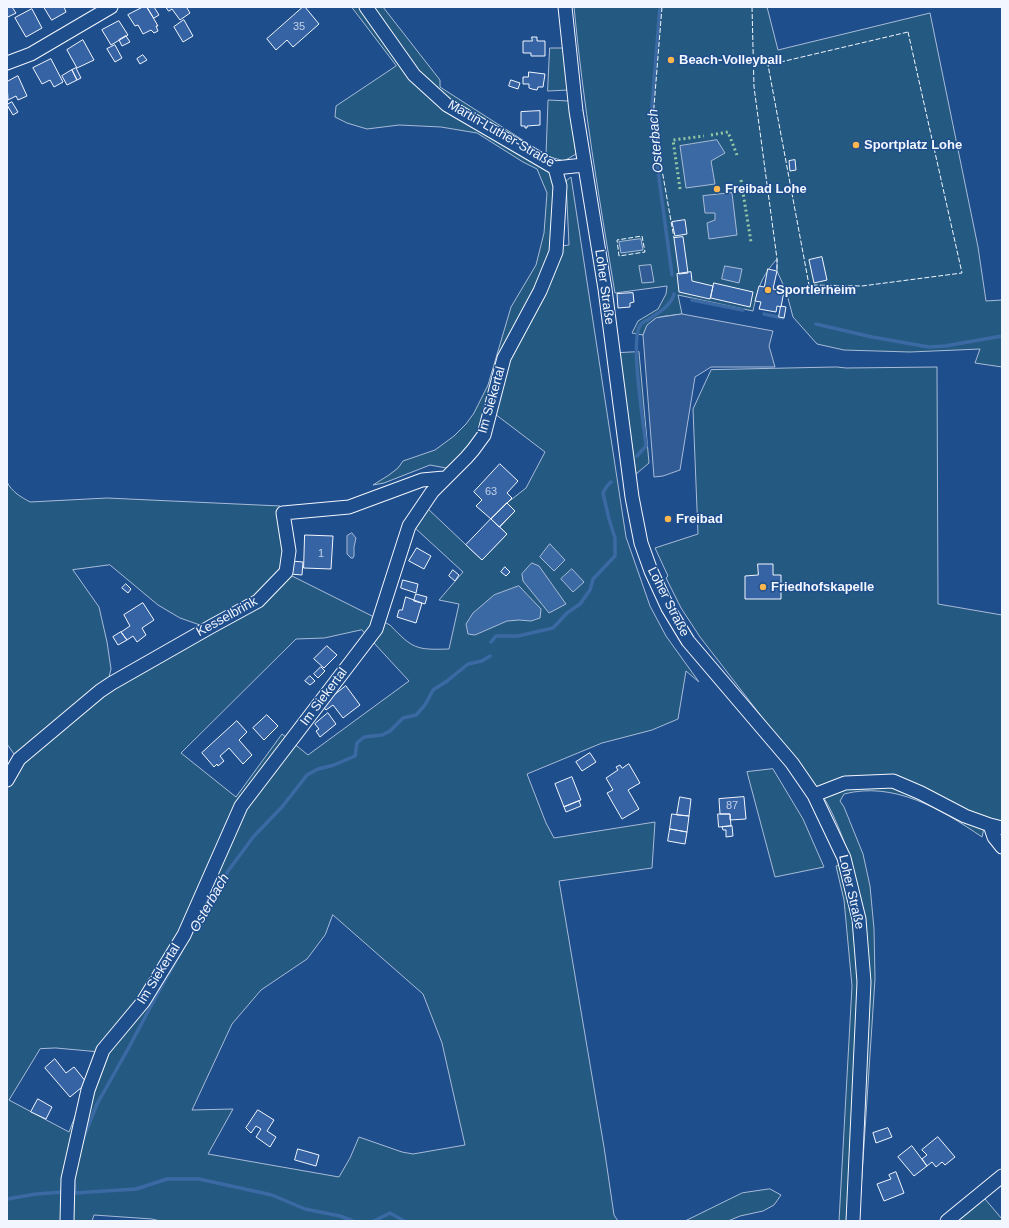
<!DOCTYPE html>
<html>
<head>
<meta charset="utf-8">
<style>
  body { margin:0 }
  #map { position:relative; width:1009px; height:1228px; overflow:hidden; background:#1f4e8c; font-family:Arial,sans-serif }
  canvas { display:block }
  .frame { position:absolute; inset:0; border:8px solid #f2f6ff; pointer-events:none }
</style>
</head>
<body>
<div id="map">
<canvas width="1009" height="1228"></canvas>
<div class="frame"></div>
</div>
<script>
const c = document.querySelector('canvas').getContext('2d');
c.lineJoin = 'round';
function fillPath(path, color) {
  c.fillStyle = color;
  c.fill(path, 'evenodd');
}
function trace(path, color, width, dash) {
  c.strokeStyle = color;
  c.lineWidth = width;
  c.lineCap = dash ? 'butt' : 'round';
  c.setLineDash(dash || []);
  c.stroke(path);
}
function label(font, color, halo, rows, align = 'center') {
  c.font = font + ' Arial,sans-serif';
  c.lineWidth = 3;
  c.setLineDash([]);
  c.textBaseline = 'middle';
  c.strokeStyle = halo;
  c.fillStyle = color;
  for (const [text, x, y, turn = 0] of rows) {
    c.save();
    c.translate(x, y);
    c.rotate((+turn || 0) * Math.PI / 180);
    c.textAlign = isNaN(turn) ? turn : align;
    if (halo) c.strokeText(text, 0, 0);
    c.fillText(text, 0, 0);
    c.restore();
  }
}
const green = new Path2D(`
  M352 7H383L440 80V87L546 155 548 100 569 101 576 154 564 161 547 156 554 186 553 247 569 245 566 181 571 177 626 537 650 606 666 636 699 682 686 671 678 719 652 730 602 743 527 774 546 823 554 838 655 822 652 868 559 881 604 1147 614 1215 618 1221H160L152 1219 94 1215 92 1221H7V775L16 757 7 744V482C12 492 21 497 30 502L107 498 280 506 287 552 284 572 390 625C413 649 416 650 449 649L459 604 439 600 463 572 415 528 427 508 482 560 507 534 500 527 515 511 507 503 526 488 545 452 495 414 464 452 446 468 430 465 384 483 373 485 389 475 398 468 403 461 435 450 454 436 466 424 474 413 488 385 511 307 536 265 544 233 547 193 537 169 523 162 477 133 441 127 399 125 367 129 347 123 335 117 336 106 396 66ZM110 565 158 605 180 618 200 625 108 681 111 669 107 642 99 607 73 570ZM362 630 409 681 308 755 282 734 236 797 181 753 296 639 324 638ZM333 915 423 994 442 1043 465 1145 413 1154 402 1152 359 1137 350 1158 339 1177 208 1154 233 1109 192 1110 232 1024 261 990 307 959 325 935ZM56 1048 100 1052 69 1132 9 1100 40 1049Z
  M574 7H767L778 50 930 13 978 247 986 301 1002 300V367L975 363 980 349 910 352 844 350 817 344 793 317 786 291 777 271V259C761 277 758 288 753 311L678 295 682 314C662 317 651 314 643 335L632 333 638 321 658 309 666 294 667 286 615 293C599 198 583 103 574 7Z
  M550 48H563L568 90 548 91Z
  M639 352 649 463 636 474 619 353Z
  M837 367 846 368 937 367 938 604 1002 615V824L986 820 982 837C941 809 894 781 844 794L840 801 844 807 863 854 870 886 874 929 875 979 859 1221H839L852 986 844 900 836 866 851 861C840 830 829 798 806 774L700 637 681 608 666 578 668 576 655 548 698 534 693 409 711 370Z
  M773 769 803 819 824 867 775 877 747 772Z
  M770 1189 781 1195 774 1205 763 1211 740 1216 728 1221H685L742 1193Z
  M985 1199 1002 1219V1221H958Z`);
fillPath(green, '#245a82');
trace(green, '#a8bbd7', 1);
const parking = new Path2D(`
  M651 265 654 282 642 283 639 266Z
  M682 314 773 331 769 346 775 367H711L695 377 680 470 663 476 654 477 643 335 647 325 656 318Z`);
fillPath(parking, '#305b95');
trace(parking, '#a8bbd7', 1);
const water = new Path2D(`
  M717 140 725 153 711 161 715 184 686 188 680 146Z
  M732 193 737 235 709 239 707 223 715 220V213H705L703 196Z
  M641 239 643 250 621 253 619 242Z
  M725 266 742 269 739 283 722 279Z
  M352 533 356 538 354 547V556L353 558H351L347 554V536Z
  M550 544 565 560 554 571 540 557Z
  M532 563 539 566 566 604 549 613 523 581 522 574Z
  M572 569 584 582 573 592 561 579Z
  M519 586 541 609 540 618 531 621 519 620 507 621 475 635 468 634 466 624 473 613 494 595Z`);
fillPath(water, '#3b69a3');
trace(water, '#a8bbd7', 1);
trace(new Path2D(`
  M660 7 651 119 672 275
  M692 300 743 310
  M764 314 783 318
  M816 324 872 337 929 347 945 346 1002 336
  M637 456 646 446C644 426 629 337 641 324 643 322 646 321 649 319 658 313 671 306 674 294
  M491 642 496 636H518L553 628 567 613 580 604 590 590 593 579 615 556V538L609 519 603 493 607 486 611 482
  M189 938 228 871 254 836 282 807 307 775 318 769 334 765 355 756 357 743 364 737 382 735 390 731 403 718 416 715 425 705 433 690 447 681 468 664 482 661 490 656
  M83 1139 97 1104 128 1049 159 991 181 952
  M70 1192 75 1193 74 1176
  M75 1193 136 1189 167 1179H199L272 1195 305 1209 340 1216 353 1221
  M7 1199 36 1194 64 1192
  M374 1221 390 1213 404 1221`), '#3b69a3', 3.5);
const building = new Path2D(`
  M7 7H12L16 13 8 17 7 15Z
  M44 7H64L66 12 52 20Z
  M143 7H147L158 26H156L158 31 154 33 151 30 143 34 138 25 135 26 128 15Z
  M147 7H154L159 15 154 18Z
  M166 7H188L187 8 190 13 180 20 172 9 169 11Z
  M303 7H305L319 24 293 47 287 40 276 50 267 39Z
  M32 9 42 28 26 37 15 18Z
  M184 20 193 36 183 42 174 27Z
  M119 21 128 35 111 45 102 30Z
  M126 36 130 42 122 46 119 40Z
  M532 37H537V41H545V56H531V53H523V41H532Z
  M83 40 94 60 77 68 67 50Z
  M115 45 122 58 115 62 107 49Z
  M143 55 147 60 140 64 137 59Z
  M51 59 63 82 54 87 50 80 42 84 33 68Z
  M76 68 81 78 77 80 72 70Z
  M72 70 77 80 67 85 62 76Z
  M529 72 545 74 543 87H538L537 90 532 89 529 88V84H523V77H528Z
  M18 76 27 96 18 100 16 96 8 100 7 82Z
  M511 80 520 83 518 89 509 86Z
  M12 102 18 112 13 115 7 105Z
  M540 111V125L527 126V128H525V126H521V112Z
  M795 160 796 170 790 171 789 161Z
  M685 220 687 234 675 236 672 222Z
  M683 237 688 273 679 274 674 238Z
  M822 257 827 280 814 283 809 260Z
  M768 269 777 271 773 289 784 291 781 307 777 306 776 312 759 309 761 302 755 301 759 286 764 287Z
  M691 272 692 281 713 286 710 299 679 292 677 274Z
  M714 283 753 292 750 307 711 298Z
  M633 293 634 302 630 303V307L618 308 617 294Z
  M781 306 786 307 784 318 779 317Z
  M500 464 518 481 507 493 512 498 491 519 476 506 482 500 474 492Z
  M507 503 515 511 499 527 491 519Z
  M491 519 507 534 482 560 466 545Z
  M305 535 333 536 331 569 304 568Z
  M417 548 431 556 424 569 409 561Z
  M291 561 303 562 302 575 290 574Z
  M758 564H773V575H781V599H745V576L758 575Z
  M505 567 510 572 506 576 501 572Z
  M453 570 459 575 455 581 449 576Z
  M403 580 418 584 416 593 401 588Z
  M126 584 131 589 128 593 122 588Z
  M416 594 427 597 425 604 414 601Z
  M406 597 422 603 416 623 397 617 399 610H402Z
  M143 603 154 620 142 628 146 635 137 642 133 636 127 640 121 632 130 626 124 615Z
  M121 632 127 640 118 645 113 637Z
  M327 646 337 655 324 668 314 659Z
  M321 667 325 671 318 678 314 674Z
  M310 676 315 681 310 685 305 681Z
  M346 686 360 705 343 718 333 705 326 710 322 705Z
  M328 713 336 724 320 737 316 731 319 729 315 724Z
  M267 715 278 726 264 740 253 728Z
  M237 721 247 732 239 740 252 755 243 764 229 748 220 756 224 761 218 766 217 764 214 767 202 753Z
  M590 753 596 762 582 771 576 762Z
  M629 764 640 783 628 790 639 809 622 819 607 793 613 790 606 778 618 770 616 767 620 765 622 768Z
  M572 777 581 800 564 807 555 784Z
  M680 797 691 799 689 816 677 815Z
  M744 797 746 819 730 820V814H720L719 799Z
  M579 801 581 806 566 812 564 807Z
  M672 814 689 816 687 832 670 829Z
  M718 814H730L731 826 719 827Z
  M732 826 733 836 726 837V830H723L722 827Z
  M670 829 687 832 685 844 668 841Z
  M55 1059 66 1073 74 1067 87 1083 70 1097 45 1068Z
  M38 1099 52 1107 46 1119 31 1112Z
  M258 1110 274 1120 267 1131 276 1137 270 1147 256 1137 261 1129 256 1126 251 1133 246 1128Z
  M888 1128 892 1137 876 1143 873 1133Z
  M938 1137 955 1157 945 1165 942 1162 936 1167 932 1162 927 1166 922 1159 927 1155 922 1150Z
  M912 1146 927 1166 914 1176 898 1157Z
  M298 1149 319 1155 316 1166 295 1160Z
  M896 1172 904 1193 884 1201 877 1184 891 1179 889 1175Z`);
fillPath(building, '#3563a3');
trace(building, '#f2f6ff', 1);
const minor = new Path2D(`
  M366 7 414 75 447 105 555 168 584 165
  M565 7 576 111 605 289 632 497 641 543 651 571 668 608 688 641 792 763 814 795 844 858 859 919 864 982 853 1221
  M7 63 31 54 111 7
  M7 780 19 759 100 691 112 683 212 626 258 601 286 572 289 551 283 513 349 507 422 480 444 478
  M814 795 845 783 893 781 921 793 965 816 990 825 1002 828
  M990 825 994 837 1002 847
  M67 1221 68 1179 88 1090 103 1050 143 1002 184 935 241 806 376 629 409 526 432 492 466 458 473 450 484 435 504 358 540 291 556 252 560 186 555 168
  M947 1221 1002 1176`);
trace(minor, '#f2f6ff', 15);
trace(minor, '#1f4e8c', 13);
trace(new Path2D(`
  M711 135 728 132 737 155
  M741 180 751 242
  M680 189 673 140 704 136`), '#97c8a6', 3, [2, 3]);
trace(new Path2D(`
  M662 7 653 119 674 238
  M752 7 754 87 777 259V271
  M908 32 962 273 862 286 809 285 768 65Z
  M642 236 645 252 619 256 617 240Z`), '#f2f6ff', 1, [5, 2]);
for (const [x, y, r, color] of [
  [671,60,4,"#ffb74d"],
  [856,145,4,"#ffb74d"],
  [717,189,4,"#ffb74d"],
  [768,290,4,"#ffb74d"],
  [668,519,4,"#ffb74d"],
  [763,587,4,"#ffb74d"]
]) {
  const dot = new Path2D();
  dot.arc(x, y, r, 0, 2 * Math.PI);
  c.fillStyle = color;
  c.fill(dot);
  trace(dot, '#1f4e8c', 1.5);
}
label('11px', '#c3d1e8', null, [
  ["35",299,27],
  ["63",491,492],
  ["1",321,554],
  ["87",732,806]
]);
label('bold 13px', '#f2f6ff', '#1f4e8c', [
  ["Beach-Volleyball",679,60],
  ["Sportplatz Lohe",864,145],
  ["Freibad Lohe",725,189],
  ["Sportlerheim",776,290],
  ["Freibad",676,519],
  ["Friedhofskapelle",771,587]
], 'left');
label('13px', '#f2f6ff', '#1f4e8c', [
  ["Martin-Luther-Straße",501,134,30],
  ["Loher Straße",604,287,82],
  ["Im Siekertal",492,400,-74],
  ["Loher Straße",668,602,63],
  ["Kesselbrink",227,617,-29],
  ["Im Siekertal",324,697,-53],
  ["Loher Straße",851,892,77],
  ["Im Siekertal",159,974,-58]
]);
label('italic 14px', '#f2f6ff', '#1f4e8c', [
  ["Osterbach",656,141,-95],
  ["Osterbach",210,903,-60]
]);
</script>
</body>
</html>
